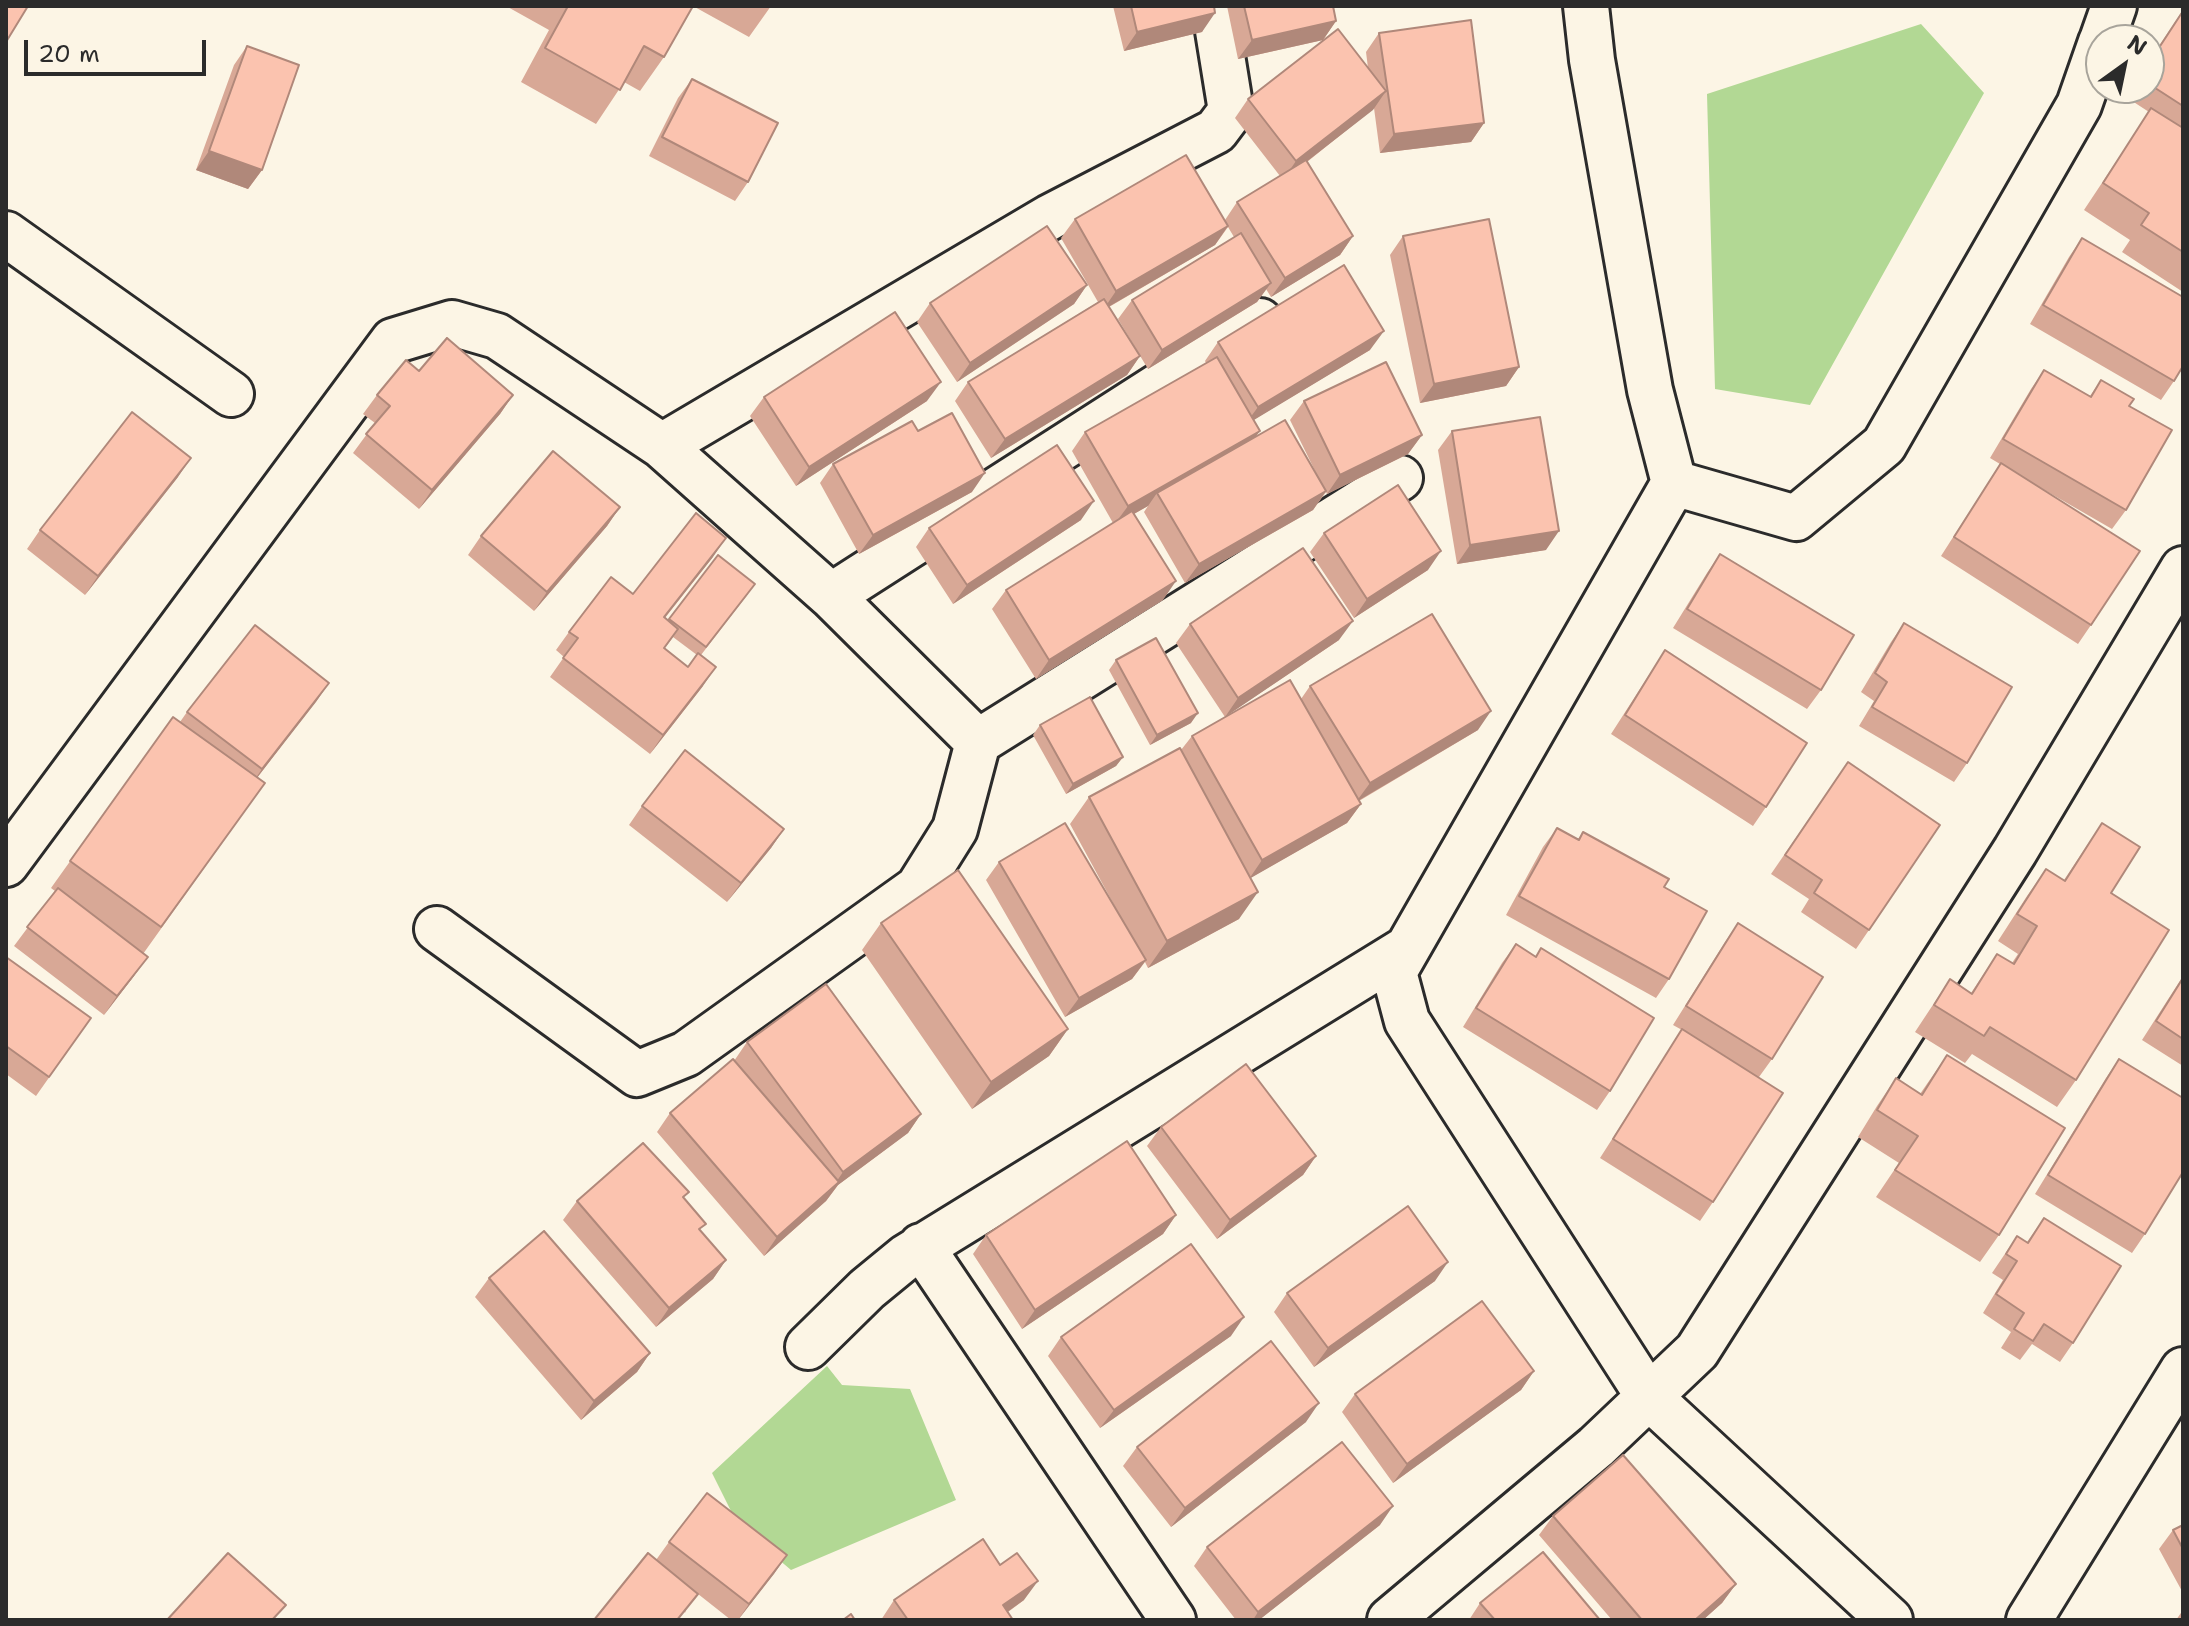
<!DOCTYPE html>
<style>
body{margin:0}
#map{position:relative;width:2189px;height:1626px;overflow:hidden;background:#fcf5e5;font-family:"Shantell Sans",sans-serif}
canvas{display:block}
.frame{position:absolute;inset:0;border:8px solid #2b2b2b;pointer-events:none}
.north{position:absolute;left:2085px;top:24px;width:80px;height:80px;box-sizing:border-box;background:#fcf5e5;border:2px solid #a8a49b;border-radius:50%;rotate:33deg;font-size:22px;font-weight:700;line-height:32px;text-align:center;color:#2b2b2b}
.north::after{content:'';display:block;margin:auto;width:28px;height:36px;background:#2b2b2b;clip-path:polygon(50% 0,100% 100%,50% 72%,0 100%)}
.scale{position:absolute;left:24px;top:40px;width:182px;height:36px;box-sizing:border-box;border:4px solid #2b2b2b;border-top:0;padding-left:10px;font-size:24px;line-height:28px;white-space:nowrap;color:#2b2b2b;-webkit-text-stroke:6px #fcf5e5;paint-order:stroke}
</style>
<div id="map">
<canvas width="2189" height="1626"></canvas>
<div class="frame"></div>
<div class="north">N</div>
<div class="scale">20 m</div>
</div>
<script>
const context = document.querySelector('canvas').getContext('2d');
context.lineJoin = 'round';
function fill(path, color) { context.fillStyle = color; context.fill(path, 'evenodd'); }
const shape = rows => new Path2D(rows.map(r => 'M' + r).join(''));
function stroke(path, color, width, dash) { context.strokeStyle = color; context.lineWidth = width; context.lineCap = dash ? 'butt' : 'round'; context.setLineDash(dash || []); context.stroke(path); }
const green = shape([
 [1921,24,1984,93,1810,405,1715,389,1707,94],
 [827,1366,842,1385,910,1389,956,1500,791,1570,738,1525,712,1473]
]);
const minor = shape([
 [1586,6,1592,60,1650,390,1674,483,1394,972,1407,1021,1648,1396,1890,1620],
 [2102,40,2114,6],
 [6,234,231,394],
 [662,446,1050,217,1216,131,1231,111,1214,6],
 [1674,483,1796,518,1884,445,2079,105,2101,42],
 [831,596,1260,321],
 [6,864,393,341,452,323,497,336,662,446,831,596,978,742,1400,478],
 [437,929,637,1074,686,1054,918,888,955,829,978,742],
 [921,1246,1173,1620],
 [808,1347,867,1289,906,1257,1406,949],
 [1390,1620,1596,1447,1697,1351,2015,851,2183,569],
 [2029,1620,2183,1370]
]);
const wall = shape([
 [506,6,771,6,749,37,693,6,664,57,640,91,624,82,596,124,521,82,549,30],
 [1113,6,1214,6,1202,32,1124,51],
 [1227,6,1333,6,1336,21,1323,40,1238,59],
 [2183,10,2183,292,2122,252,2130,240,2084,210,2149,112,2126,97,2132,88,2149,88,2149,61],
 [1379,33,1484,123,1471,142,1380,153,1374,108,1307,162,1353,236,1340,255,1271,297,1266,289,1257,302,1148,369,1118,319,1132,300,1234,237,1228,227,1215,245,1109,307,1140,356,1127,375,991,458,955,401,968,382,1098,302,1061,238,1075,219,1225,220,1237,202,1280,176,1235,118,1248,99,1368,68,1366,52],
 [247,46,262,170,248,189,196,170,234,65],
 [692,79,748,182,735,201,649,156,678,98],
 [1403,236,1519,367,1506,386,1420,403,1390,255],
 [2082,238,2174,381,2161,400,2030,324,2069,257],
 [1087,285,1074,304,957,382,917,322,930,303],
 [1218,342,1370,350,1253,420,1255,438,1320,481,1290,420,1304,401,1422,435,1408,454,1327,494,1326,492,1313,510,1185,583,1144,512,1148,506,1134,514,1163,600,1036,679,992,609,1006,590,1113,523,1072,451,1085,432,1206,363,1205,361],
 [2044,370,2090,396,2101,380,2129,406,2126,510,2112,529,2034,484,2091,625,2078,644,1941,556,2000,464,1990,458,2031,389],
 [377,395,513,395,500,414,419,509,353,453,375,423,363,414],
 [764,397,927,401,796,486,750,416],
 [918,431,972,492,859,554,820,483,833,464],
 [1452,431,1546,550,1457,564,1438,450],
 [178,477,85,595,27,549,40,530],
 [620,507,607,526,534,611,468,555,481,536],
 [1081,520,953,604,916,547,929,528],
 [1324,533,1428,570,1354,618,1310,552],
 [1720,554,1821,690,1807,709,1673,628,1707,573],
 [718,555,748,594,701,655,703,686,650,754,550,677,564,657,556,650,569,632,633,594,713,557,665,618,668,621],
 [673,637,697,655,688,667,665,648],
 [1904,623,1967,763,1954,782,1859,726,1874,701,1861,692,1891,642],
 [1190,624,1339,640,1226,716,1301,699,1310,686,1478,730,1359,801,1361,804,1347,823,1250,878,1239,919,1148,968,1145,962,1132,979,1065,1017,986,880,999,862,1126,927,1070,824,1089,797,1181,750,1192,736,1225,717,1176,643],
 [1665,650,1766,807,1753,826,1611,734],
 [1116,660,1191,723,1150,745,1109,670],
 [329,683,257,778,265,783,143,954,134,976,104,1015,14,946,55,891,51,888,173,717,180,722,187,712],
 [1040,725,1123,757,1116,766,1066,794,1033,735],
 [1848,762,1869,930,1856,949,1801,912,1809,899,1771,874],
 [642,806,784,829,771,848,727,902,629,825],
 [2102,823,2111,893,2076,1080,2057,1107,1972,1054,1965,1063,1915,1032,1950,979,1971,993,1997,954,2012,963,2018,954,1998,941,2027,896,2046,869,2064,880],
 [1557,828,1578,839,1583,832,1669,979,1656,998,1506,915,1543,847],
 [881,923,1068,1029,1049,1056,972,1109,862,950],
 [1738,923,1772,1059,1759,1077,1713,1202,1700,1221,1600,1158,1682,1030,1673,1025,1725,942],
 [1516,944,1535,957,1541,948,1610,1091,1597,1110,1463,1027,1502,963],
 [6,957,91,1018,36,1096,6,1074],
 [2183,976,2183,1066,2142,1040],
 [747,1042,921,1114,908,1133,838,1185,826,1201,764,1256,657,1132,670,1113,734,1061],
 [1947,1055,1999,1235,1980,1262,1876,1197,1899,1163,1858,1137,1877,1106,1896,1078,1920,1094],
 [2119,1059,2145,1234,2132,1253,2035,1194,2106,1078],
 [1161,1127,1316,1156,1303,1175,1217,1239,1147,1146],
 [684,1198,701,1231,726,1260,713,1279,656,1327,563,1220,577,1201],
 [1176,1215,1163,1234,1022,1329,973,1254,986,1235],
 [2044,1218,2073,1343,2060,1362,2032,1344,2020,1360,2001,1348,2011,1332,1983,1313,2003,1280,1992,1273,2017,1236,2027,1242],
 [489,1278,650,1353,637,1372,581,1420,475,1297],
 [1435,1281,1314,1367,1274,1312,1287,1293],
 [1231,1336,1100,1428,1048,1356,1061,1337],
 [1534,1371,1521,1390,1393,1483,1342,1412,1355,1394],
 [1306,1422,1171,1527,1123,1466,1137,1447],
 [1553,1516,1736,1584,1722,1603,1703,1620,1612,1620,1539,1535],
 [1380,1525,1259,1620,1236,1620,1194,1566,1207,1547],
 [2183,1525,2183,1593,2159,1549,2173,1530],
 [669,1542,787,1555,738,1620,731,1620,693,1590,685,1613,656,1560],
 [894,1600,1024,1600,1008,1612,1013,1620,881,1620],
 [1480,1603,1600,1620,1469,1620],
 [2183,1610,2183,1620,2176,1620]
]);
const shadedWall = shape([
 [1215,13,1202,32,1124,51,1137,32],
 [1336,21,1323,40,1238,59,1252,40],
 [1386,91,1373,110,1283,180,1296,161],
 [1484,123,1471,142,1380,153,1394,134],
 [209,151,262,170,248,189,196,170],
 [1228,226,1215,245,1103,310,1116,291],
 [1353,236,1340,255,1271,297,1285,278],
 [1271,283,1257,302,1148,369,1162,350],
 [1087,285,1074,304,957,382,970,363],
 [1384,331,1370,350,1244,426,1258,407],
 [1140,356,1127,375,991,458,1005,439],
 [1519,367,1506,386,1420,403,1434,384],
 [941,382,927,401,796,486,809,467],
 [513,395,500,414,419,509,432,490],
 [1260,431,1246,450,1157,493,1148,506,1114,525,1128,506],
 [1422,435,1408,454,1327,494,1340,475],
 [191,458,178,477,85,595,98,576],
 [985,473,972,492,859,554,873,535],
 [1326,491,1313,510,1185,583,1199,564],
 [1094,501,1081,520,953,604,967,585],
 [620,507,607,526,534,611,547,592],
 [1559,531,1546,550,1457,564,1470,545],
 [726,538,713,557,650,636,664,617],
 [1441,551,1428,570,1354,618,1367,599],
 [1176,581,1163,600,1036,679,1049,660],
 [1353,621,1339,640,1225,717,1238,698],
 [716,667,703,686,650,754,663,735],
 [329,683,316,702,249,788,262,769],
 [1491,711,1478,730,1356,802,1370,783],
 [1198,713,1191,723,1150,745,1157,735],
 [1123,757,1116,766,1066,794,1073,784],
 [1361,804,1347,823,1249,879,1262,860],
 [784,829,771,848,727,902,741,883],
 [1258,892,1239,919,1148,968,1167,941],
 [148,957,134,976,104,1015,117,996],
 [1146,960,1132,979,1065,1017,1079,998],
 [1068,1029,1049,1056,972,1109,991,1082],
 [921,1114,908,1133,838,1185,826,1201,764,1256,777,1237,830,1191,843,1172],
 [1316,1156,1303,1175,1217,1239,1230,1220],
 [1176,1215,1163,1234,1022,1329,1035,1310],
 [726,1260,713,1279,656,1327,669,1308],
 [1448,1262,1435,1281,1314,1367,1328,1348],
 [1244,1317,1231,1336,1100,1428,1114,1410],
 [650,1353,637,1372,581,1420,594,1401],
 [1534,1371,1521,1390,1393,1483,1407,1464],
 [1319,1403,1306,1422,1171,1527,1185,1508],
 [1393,1506,1380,1525,1259,1620,1253,1620,1258,1612],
 [787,1555,774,1574,738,1620,749,1604],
 [1038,1581,1024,1600,996,1620,1003,1605],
 [1736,1584,1722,1603,1703,1620,1695,1620]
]);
const building = shape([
 [6,6,28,6,6,42,6,6],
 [568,6,693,6,664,57,644,46,620,90,545,48,568,6],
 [1131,6,1214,6,1215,13,1137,32,1131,6],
 [1244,6,1333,6,1336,21,1252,40,1244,6],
 [2183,11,2183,106,2149,84,2149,63,2183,11],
 [1471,20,1484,123,1394,134,1379,33,1471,20],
 [1338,29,1386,91,1296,161,1248,99,1338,29],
 [247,46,299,65,262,170,209,151,247,46],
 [692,79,778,123,748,182,662,137,692,79],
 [2151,108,2183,128,2183,252,2141,225,2149,213,2103,183,2151,108],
 [1186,155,1228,226,1116,291,1075,219,1186,155],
 [1306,160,1353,236,1285,278,1237,202,1306,160],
 [1489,219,1519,367,1434,384,1403,236,1489,219],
 [1047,226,1087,285,970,363,930,303,1047,226],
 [1241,233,1271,283,1162,350,1132,300,1241,233],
 [2082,238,2183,297,2183,366,2174,381,2043,305,2082,238],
 [1344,265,1384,331,1258,407,1218,342,1344,265],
 [1104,299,1140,356,1005,439,968,382,1104,299],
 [895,312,941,382,809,467,764,397,895,312],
 [447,338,513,395,432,490,366,434,390,406,377,395,406,360,419,371,447,338],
 [1217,357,1260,431,1128,506,1085,432,1217,357],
 [1386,362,1422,435,1340,475,1304,401,1386,362],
 [2044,370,2091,397,2101,380,2134,399,2129,406,2172,430,2126,510,2003,439,2044,370],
 [132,412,191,458,98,576,40,530,132,412],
 [952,413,985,473,873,535,833,464,912,421,918,431,952,413],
 [1540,417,1559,531,1470,545,1452,431,1540,417],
 [1285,420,1326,491,1199,564,1157,493,1285,420],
 [1057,445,1094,501,967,585,929,528,1057,445],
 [553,451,620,507,547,592,481,536,553,451],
 [2001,463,2140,551,2091,625,1954,537,2001,463],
 [1398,485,1441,551,1367,599,1324,533,1398,485],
 [1132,511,1176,581,1049,660,1006,590,1132,511],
 [696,513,726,538,664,617,678,629,664,648,688,667,698,653,716,667,663,735,563,658,578,638,569,632,611,577,633,594,696,513],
 [1303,548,1353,621,1238,698,1190,624,1303,548],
 [1720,554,1854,635,1821,690,1687,609,1720,554],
 [718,555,755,584,706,647,669,619,718,555],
 [1432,614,1491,711,1370,783,1310,686,1432,614],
 [1904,623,2012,687,1967,763,1872,707,1887,682,1875,673,1904,623],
 [255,625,329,683,262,769,187,712,255,625],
 [1156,638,1198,713,1157,735,1116,660,1156,638],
 [1665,650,1807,743,1766,807,1625,715,1665,650],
 [1290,680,1361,804,1262,860,1192,736,1290,680],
 [1090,697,1123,757,1073,784,1040,725,1090,697],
 [173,717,265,783,161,927,70,861,173,717],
 [1180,748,1258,892,1167,941,1089,797,1180,748],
 [685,750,784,829,741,883,642,806,685,750],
 [1848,762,1940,825,1869,930,1814,893,1822,880,1785,855,1848,762],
 [1065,823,1146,960,1079,998,999,862,1065,823],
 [2102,823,2140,847,2111,893,2169,930,2076,1080,1990,1027,1984,1036,1934,1005,1950,979,1972,994,1997,954,2014,964,2037,926,2017,914,2046,869,2065,881,2102,823],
 [1557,828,1579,840,1583,832,1669,879,1664,887,1707,911,1669,979,1519,896,1557,828],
 [958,870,1068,1029,991,1082,881,923,958,870],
 [58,888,148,957,117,996,27,927,58,888],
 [1738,923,1823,977,1772,1059,1686,1006,1738,923],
 [1516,944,1536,957,1541,948,1654,1018,1610,1091,1476,1008,1516,944],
 [6,957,91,1018,49,1077,6,1046,6,957],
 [2183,978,2183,1039,2156,1021,2183,978],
 [826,984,921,1114,843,1172,747,1042,826,984],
 [1682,1029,1783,1093,1713,1202,1613,1139,1682,1029],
 [1947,1055,2065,1128,1999,1235,1895,1170,1918,1136,1877,1110,1896,1078,1922,1095,1947,1055],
 [733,1059,839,1182,777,1237,670,1113,733,1059],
 [2119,1059,2183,1098,2183,1172,2145,1234,2048,1175,2119,1059],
 [1246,1064,1316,1156,1230,1220,1161,1127,1246,1064],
 [1127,1141,1176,1215,1035,1310,986,1235,1127,1141],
 [643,1143,689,1192,683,1197,706,1224,699,1229,726,1260,669,1308,577,1201,643,1143],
 [1408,1206,1448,1262,1328,1348,1287,1293,1408,1206],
 [2044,1218,2121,1266,2073,1343,2044,1324,2033,1341,2014,1329,2024,1313,1996,1294,2017,1261,2006,1254,2017,1236,2028,1243,2044,1218],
 [544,1231,650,1353,594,1401,489,1278,544,1231],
 [1191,1244,1244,1317,1114,1410,1061,1337,1191,1244],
 [1482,1301,1534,1371,1407,1464,1355,1394,1482,1301],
 [1271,1341,1319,1403,1185,1508,1137,1447,1271,1341],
 [1342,1442,1393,1506,1258,1612,1207,1547,1342,1442],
 [1623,1455,1736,1584,1695,1620,1642,1620,1553,1516,1623,1455],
 [707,1493,787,1555,749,1604,669,1542,707,1493],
 [2183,1525,2183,1549,2173,1530,2183,1525],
 [983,1539,1000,1565,1017,1553,1038,1581,1003,1605,1013,1620,908,1620,894,1600,983,1539],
 [1543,1552,1600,1620,1495,1620,1480,1603,1543,1552],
 [228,1553,286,1605,272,1620,167,1620,228,1553],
 [648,1553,698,1594,677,1620,594,1620,648,1553],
 [851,1614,855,1620,843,1620,851,1614]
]);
fill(green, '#b2d894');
stroke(minor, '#2b2b2b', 50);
stroke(minor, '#fcf5e5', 44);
fill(wall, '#d8a896');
fill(shadedWall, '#b0887a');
fill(building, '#fbc3af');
stroke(building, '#b0887a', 2);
</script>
